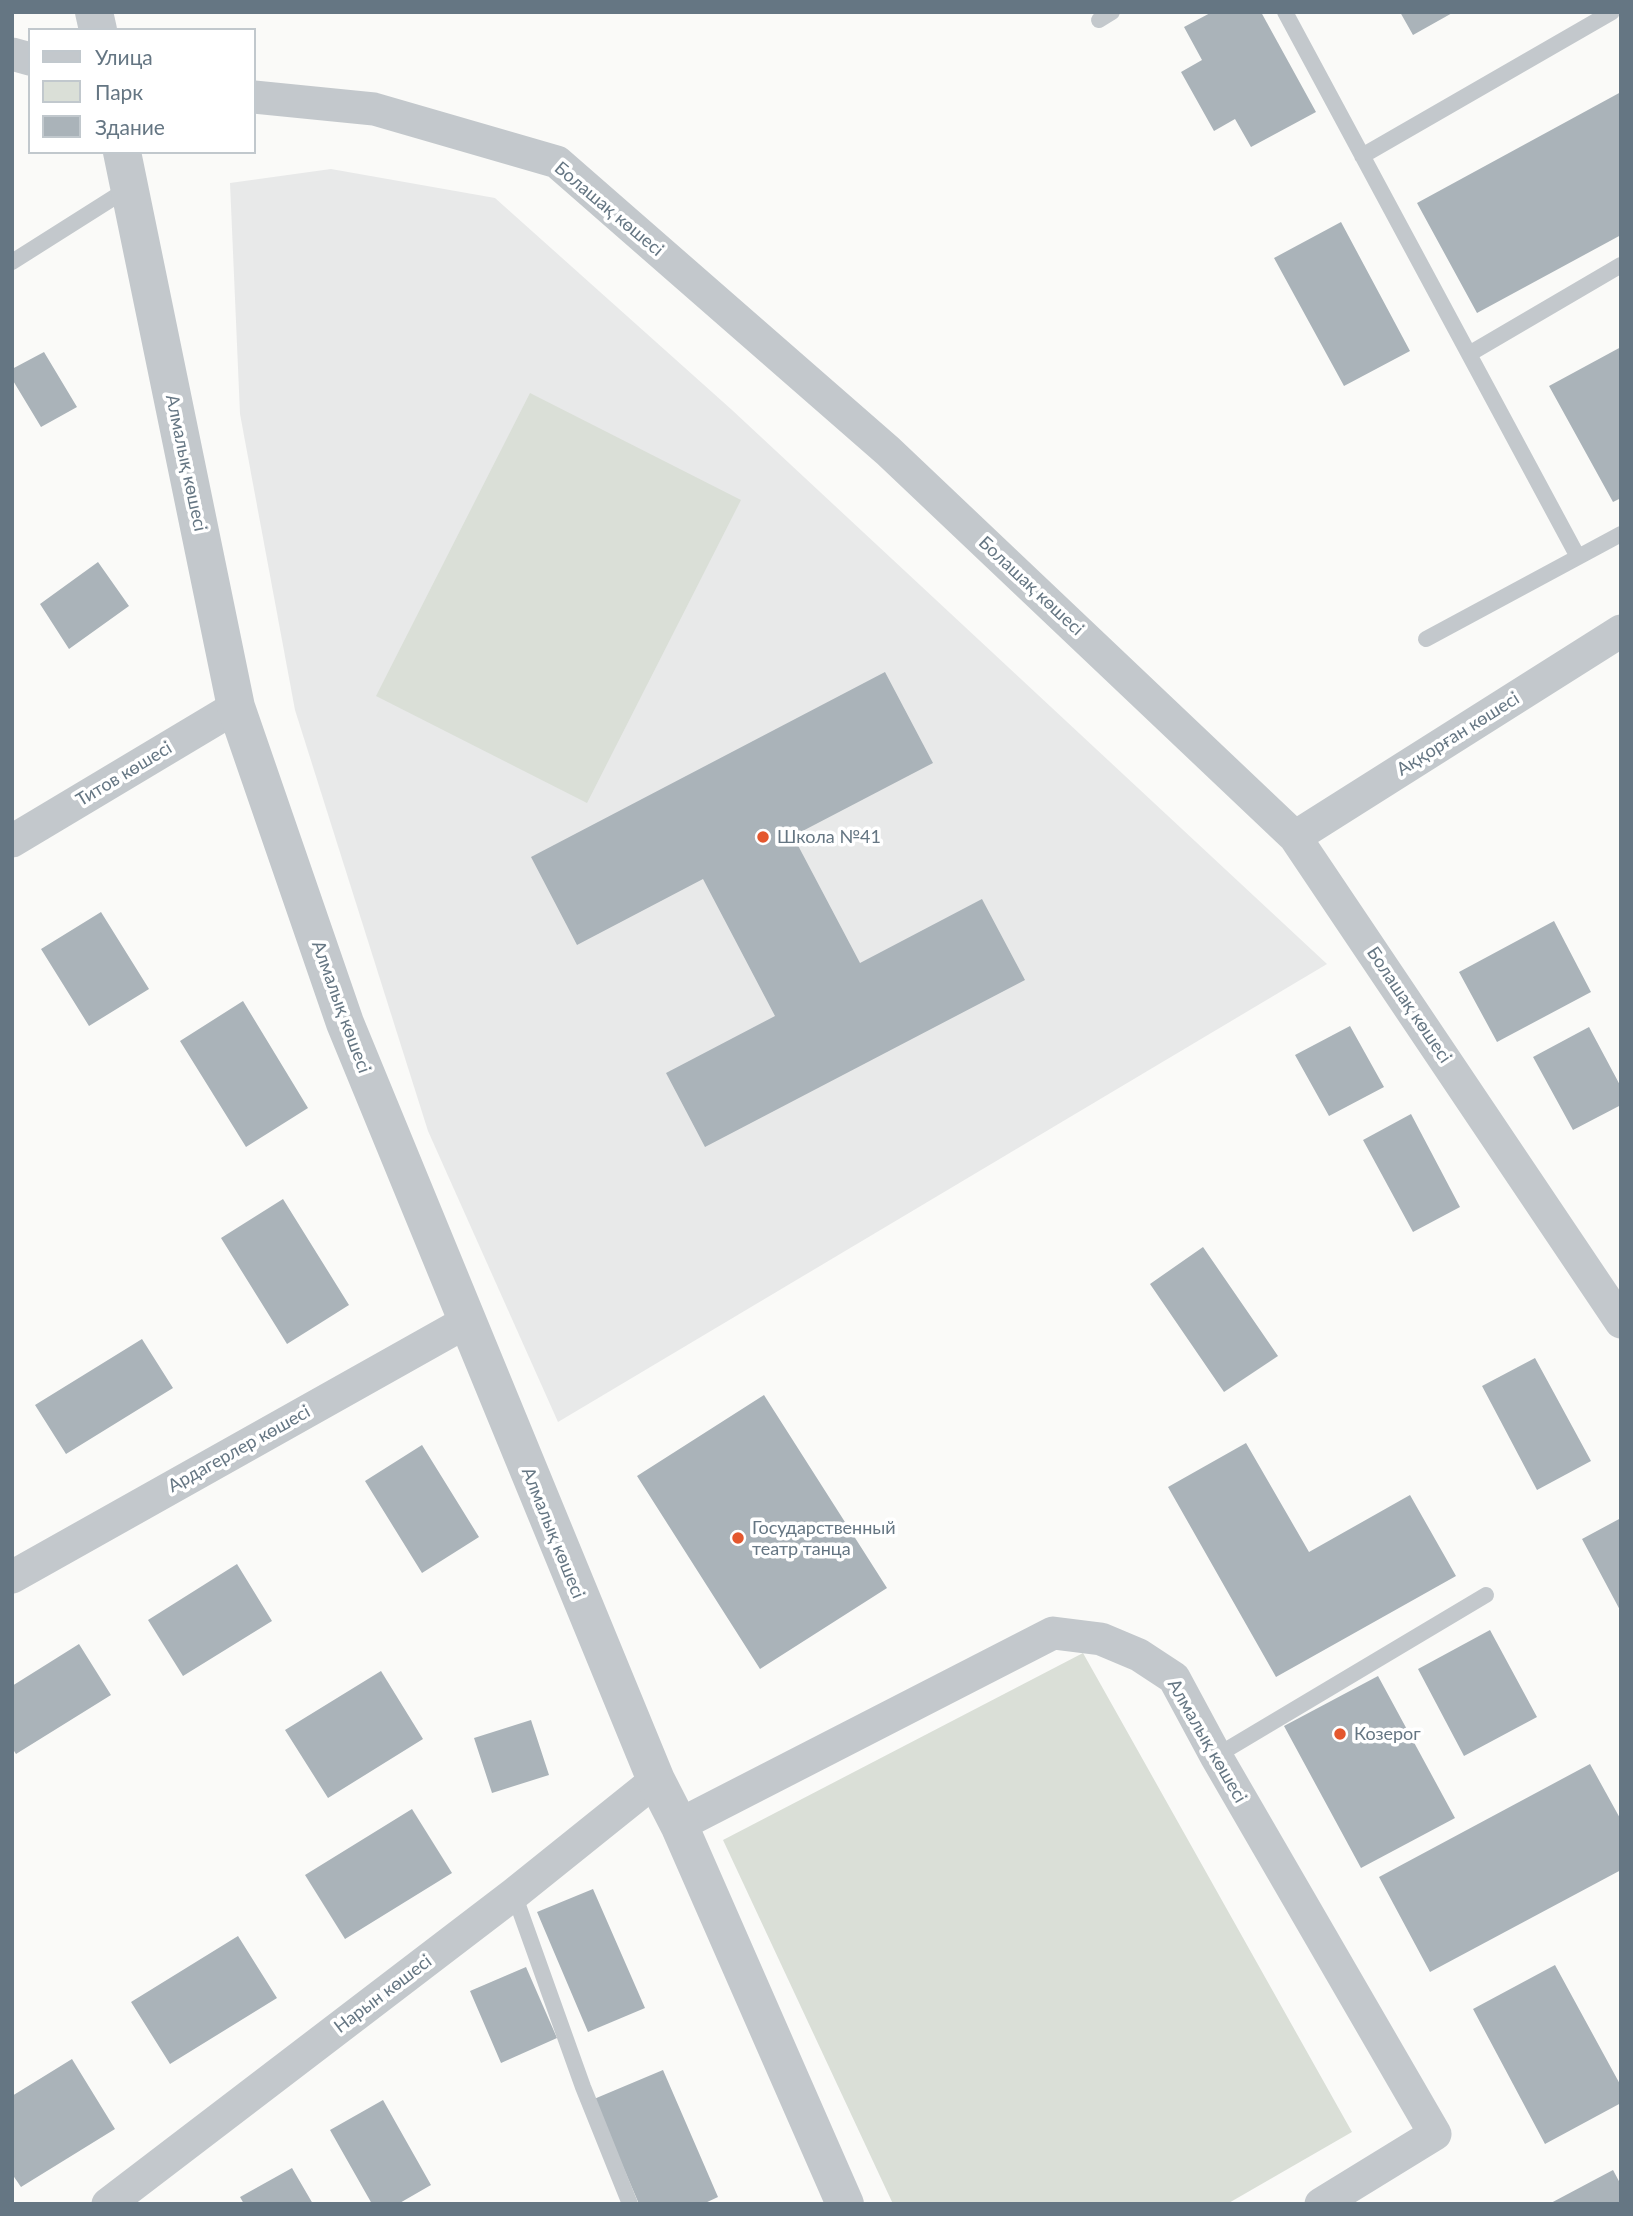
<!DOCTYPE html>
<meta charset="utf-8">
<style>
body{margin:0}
#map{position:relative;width:1633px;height:2216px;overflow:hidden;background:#fafaf8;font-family:Lato,sans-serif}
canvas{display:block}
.frame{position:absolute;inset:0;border:14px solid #657683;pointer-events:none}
.legend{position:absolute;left:28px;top:28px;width:228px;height:126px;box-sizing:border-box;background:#fff;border:2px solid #c1c8cd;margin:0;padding:9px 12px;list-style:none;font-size:21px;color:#657683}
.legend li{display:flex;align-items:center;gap:14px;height:35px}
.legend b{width:35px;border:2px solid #c1c8cd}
</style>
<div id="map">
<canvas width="1633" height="2216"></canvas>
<div class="frame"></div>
<ul class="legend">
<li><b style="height:9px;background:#c3c8cc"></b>Улица</li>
<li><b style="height:19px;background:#dadfd7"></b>Парк</li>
<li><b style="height:19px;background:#aab3b9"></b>Здание</li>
</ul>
</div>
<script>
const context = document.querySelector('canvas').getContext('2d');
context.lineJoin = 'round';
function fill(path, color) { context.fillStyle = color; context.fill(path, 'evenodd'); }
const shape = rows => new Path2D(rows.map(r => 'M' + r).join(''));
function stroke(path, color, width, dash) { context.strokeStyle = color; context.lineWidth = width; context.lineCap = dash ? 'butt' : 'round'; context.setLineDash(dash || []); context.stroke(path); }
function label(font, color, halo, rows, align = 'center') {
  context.font = font + ' Lato,sans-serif'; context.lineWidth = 7; context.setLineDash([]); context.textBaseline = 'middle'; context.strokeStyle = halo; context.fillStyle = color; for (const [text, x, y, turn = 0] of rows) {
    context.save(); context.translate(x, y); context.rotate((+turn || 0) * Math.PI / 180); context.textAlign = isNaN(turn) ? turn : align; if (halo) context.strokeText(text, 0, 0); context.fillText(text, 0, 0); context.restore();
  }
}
const built = shape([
 [331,169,495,198,732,410,1327,964,558,1422,428,1131,295,710,240,414,230,183]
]);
const green = shape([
 [530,393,741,500,587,803,376,696],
 [1083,1653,1352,2132,1227,2204,893,2204,723,1840]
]);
const building = shape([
 [1212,12,1261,12,1316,112,1251,147,1235,119,1214,131,1181,72,1202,60,1184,27],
 [1400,12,1454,12,1413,35],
 [1621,92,1621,235,1477,313,1417,203],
 [1341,222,1410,351,1344,386,1274,258],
 [1621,347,1621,498,1613,502,1549,386],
 [44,352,77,407,41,427,12,379,12,369],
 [98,562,129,606,69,649,40,604],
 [885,672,933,763,793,836,860,963,982,899,1025,980,705,1147,666,1073,775,1016,703,879,577,945,531,857],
 [101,912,149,989,89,1026,41,949],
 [1554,921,1591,992,1497,1042,1459,972],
 [243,1001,308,1108,246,1147,180,1041],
 [1350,1026,1384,1087,1329,1116,1295,1055],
 [1589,1027,1621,1087,1621,1105,1573,1130,1533,1057],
 [1411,1114,1460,1207,1413,1232,1363,1140],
 [283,1199,349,1305,287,1344,221,1238],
 [1203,1247,1278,1356,1224,1392,1150,1284],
 [142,1339,173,1388,66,1454,35,1405],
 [1535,1358,1591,1461,1537,1490,1482,1386],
 [764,1395,887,1588,760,1669,637,1476],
 [1246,1443,1309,1552,1410,1495,1456,1576,1276,1677,1168,1487],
 [422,1445,479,1537,422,1573,365,1481],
 [1621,1518,1621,1612,1582,1539],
 [237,1564,272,1621,183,1676,148,1620],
 [1490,1630,1537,1717,1464,1756,1418,1669],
 [79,1644,111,1695,16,1754,12,1748,12,1686],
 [381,1671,423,1739,328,1798,285,1730],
 [1378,1676,1455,1818,1361,1868,1284,1726],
 [531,1720,549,1775,492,1793,474,1738],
 [1590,1764,1621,1820,1621,1870,1430,1972,1379,1877],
 [412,1809,452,1873,345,1939,305,1875],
 [593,1889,645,2008,588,2032,537,1912],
 [238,1936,277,1998,170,2064,131,2002],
 [1555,1965,1621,2086,1621,2103,1545,2144,1473,2009],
 [526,1967,557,2038,501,2063,470,1991],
 [72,2059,115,2129,21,2187,12,2174,12,2096],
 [663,2070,718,2197,703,2204,639,2204,594,2099],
 [383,2100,431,2185,398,2204,372,2204,330,2130],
 [292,2168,313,2204,244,2204,240,2197],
 [1613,2170,1621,2185,1621,2204,1549,2204]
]);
const service = shape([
 [1285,12,1578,557],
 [1099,20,1112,12],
 [1362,156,1612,12],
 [12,262,129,188],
 [1469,354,1621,265],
 [1426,639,1621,534],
 [1216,1756,1486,1595],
 [514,1894,583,2087,630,2204]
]);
const minor = shape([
 [12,54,30,59],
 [254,97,374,109,557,162,888,451,1295,837,1621,1322],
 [1295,837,1621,631],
 [12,841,236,707],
 [12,1577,466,1322],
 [679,1825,1053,1633,1101,1639,1139,1655,1174,1678,1216,1756,1435,2134,1321,2204],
 [108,2204,514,1894,656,1780]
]);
const tertiary = shape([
 [94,12,98,30],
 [122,152,236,707,345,1023,656,1780,679,1825,845,2204]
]);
const markers = [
 [763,837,7,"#e4572e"],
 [738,1538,7,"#e4572e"],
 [1340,1734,7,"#e4572e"]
];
const streetNames = [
 ["Болашақ көшесі",609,209,40],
 ["Алмалық көшесі",186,463,78],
 ["Болашақ көшесі",1031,586,43],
 ["Аққорған көшесі",1458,734,-32],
 ["Титов көшесі",124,774,-31],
 ["Болашақ көшесі",1409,1005,56],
 ["Алмалық көшесі",341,1007,70],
 ["Ардагерлер көшесі",239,1449,-29],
 ["Алмалық көшесі",553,1533,68],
 ["Алмалық көшесі",1207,1741,60],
 ["Нарын көшесі",383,1994,-37]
];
const poiNames = [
 ["Школа №41",777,837],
 ["Государственный",752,1528],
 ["театр танца",752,1549],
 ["Козерог",1354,1734]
];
fill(built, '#e8e9e9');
fill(green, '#dadfd7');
fill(building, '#aab3b9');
stroke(service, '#c3c8cc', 16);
stroke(minor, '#c3c8cc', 33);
stroke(tertiary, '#c3c8cc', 38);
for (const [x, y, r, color] of markers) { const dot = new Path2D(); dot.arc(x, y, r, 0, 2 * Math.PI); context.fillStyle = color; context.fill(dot); stroke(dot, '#fff', 2.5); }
label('18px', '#657683', '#fff', streetNames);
label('18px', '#657683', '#fff', poiNames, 'left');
</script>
